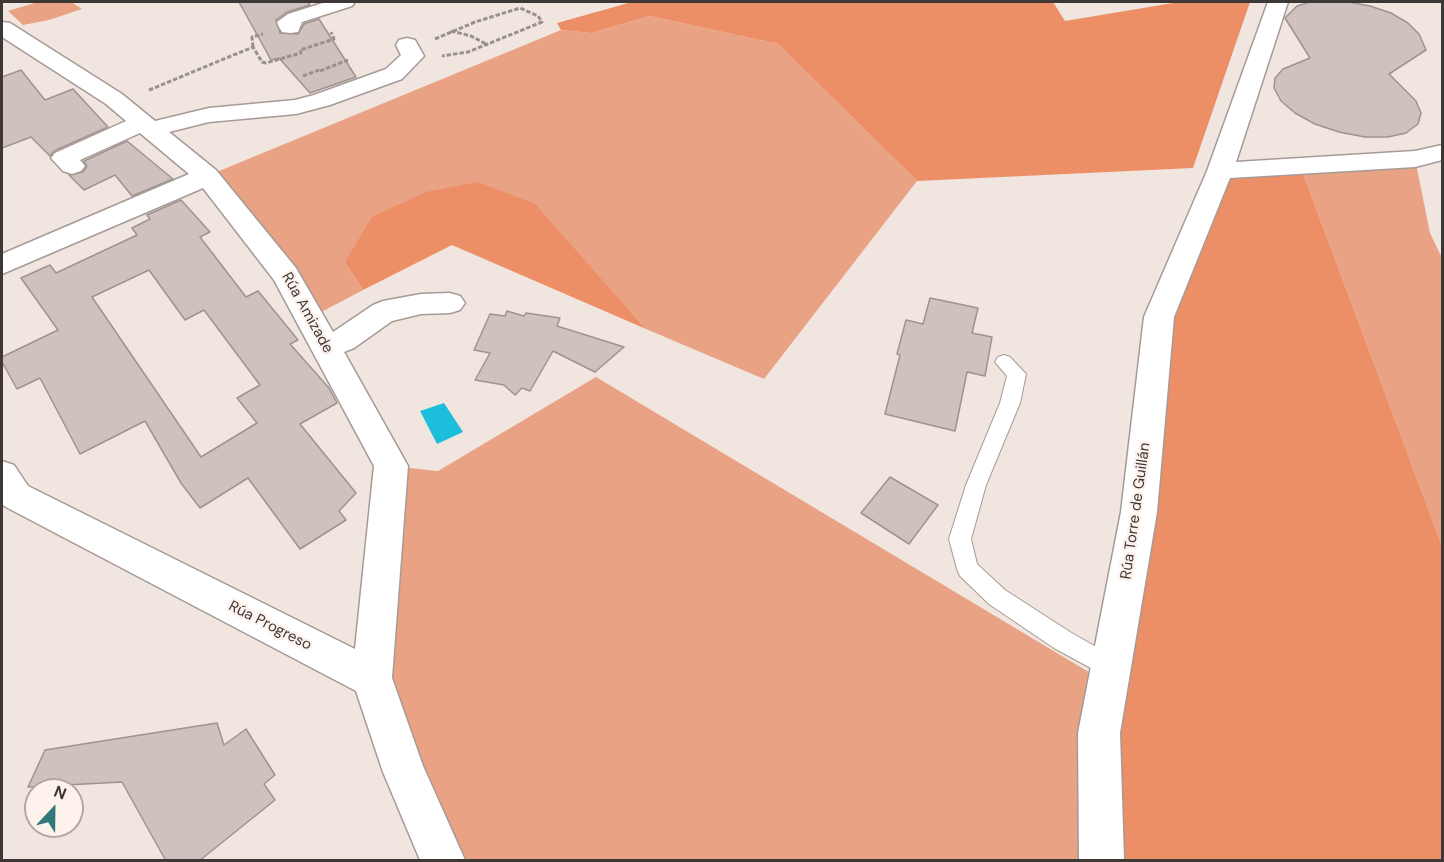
<!DOCTYPE html>
<meta charset="utf-8">
<style>
body{margin:0}
#map{position:relative;width:1444px;height:862px;overflow:hidden;background:#f1e5e0;font-family:"DM Sans",sans-serif}
canvas{display:block}
.frame{position:absolute;inset:0;border:3px solid #3d3836;pointer-events:none}
.north{position:absolute;left:24px;top:778px;width:60px;height:60px;box-sizing:border-box;background:#fef2ed;border:2px solid #b1a8a4;border-radius:50%;rotate:22deg;font-size:16px;font-weight:700;line-height:24px;text-align:center;color:#3d3836}
.north::after{content:'';display:block;margin:auto;width:21px;height:27px;background:#317a79;clip-path:polygon(50% 0,100% 100%,50% 72%,0 100%)}
</style>
<div id="map">
<canvas width="1444" height="862"></canvas>
<div class="frame"></div>
<div class="north">N</div>
</div>
<script>
const context = document.querySelector('canvas').getContext('2d');
context.lineJoin = 'round';
function fill(path, color) { context.fillStyle = color; context.fill(path, 'evenodd'); }
const shape = rows => new Path2D(rows.map(r => 'M' + r).join(''));
function stroke(path, color, width, dash) { context.strokeStyle = color; context.lineWidth = width; context.lineCap = dash ? 'butt' : 'round'; context.setLineDash(dash || []); context.stroke(path); }
function label(font, color, halo, rows, align = 'center') {
  context.font = font + ' "DM Sans",sans-serif'; context.lineWidth = 5; context.setLineDash([]); context.textBaseline = 'middle'; context.strokeStyle = halo; context.fillStyle = color; for (const [text, x, y, turn = 0] of rows) {
    context.save(); context.translate(x, y); context.rotate((+turn || 0) * Math.PI / 180); context.textAlign = isNaN(turn) ? turn : align; if (halo) context.strokeText(text, 0, 0); context.fillText(text, 0, 0); context.restore();
  }
}
const green = shape([
 [38,2,71,2,82,9,49,20,23,25,8,11],
 [650,16,778,44,917,181,764,379,646,329,535,205,345,262,363,290,310,318,207,176,561,30,591,33],
 [1415,159,1430,233,1442,258,1442,546,1301,168],
 [596,377,1107,683,1107,860,443,860,404,772,378,699,391,466,438,471]
]);
const forest = shape([
 [632,2,1053,2,1065,21,1179,2,1250,2,1193,168,917,181,778,44,650,16,591,33,561,30,557,23],
 [1301,168,1442,546,1442,860,1107,860,1107,683,1159,317,1220,171],
 [478,182,535,204,646,329,452,245,363,290,345,262,372,217,426,192]
]);
const water = shape([
 [444,403,463,432,437,444,420,411]
]);
const building = shape([
 [239,2,308,2,310,5,287,12,276,20,280,33,298,34,304,24,319,19,356,77,310,93,279,58,271,60,239,2],
 [1310,2,1348,2,1370,6,1391,13,1408,23,1419,34,1426,50,1389,74,1416,101,1421,113,1418,124,1406,133,1388,137,1365,137,1339,132,1315,124,1295,113,1281,101,1274,88,1275,78,1283,69,1310,58,1285,18,1297,6,1310,2],
 [21,70,45,100,73,89,108,127,54,151,50,156,31,137,2,148,2,77,21,70],
 [127,141,173,179,132,196,115,175,84,190,69,175,83,172,87,166,84,161,127,141],
 [181,200,210,232,200,237,246,297,258,291,298,340,290,344,329,388,337,403,300,424,356,493,339,511,346,520,300,549,248,478,200,508,181,483,145,421,80,454,40,378,17,389,2,362,2,357,58,330,21,278,50,265,56,273,137,235,132,228,150,219,147,215,181,200],
 [149,270,185,320,204,310,260,385,237,398,257,423,201,457,92,297,149,270],
 [930,298,978,308,972,333,992,337,985,376,967,372,955,431,885,414,900,355,897,354,906,320,923,324,930,298],
 [507,311,524,316,526,313,560,318,557,326,624,347,595,372,553,351,530,391,522,388,515,395,504,385,475,380,490,353,474,350,490,314,505,316,507,311],
 [890,477,938,505,909,544,861,513,890,477],
 [217,723,224,745,246,729,275,775,264,784,275,800,199,861,166,861,122,782,28,787,45,750,217,723]
]);
const path = shape([
 [451,31,471,36,488,45],
 [435,39,475,22,520,8,538,16,542,22,468,52,442,56],
 [253,47,252,37,263,34],
 [320,71,348,60],
 [303,76,319,70],
 [149,90,253,47,262,62,266,63,301,53,300,50,334,39,331,32]
]);
const lane = shape([
 [1004,355,1010,357,1026,374,1020,403,986,485,971,539,977,564,1005,590,1070,632,1119,660,1123,668,1119,676,1111,679,1054,648,989,604,960,576,957,569,949,539,966,485,1000,403,1007,376,995,362,998,357,1004,355]
]);
const street = shape([
 [326,2,355,2,352,6,302,22,298,32,290,33,282,32,279,27,277,22,288,14,326,2],
 [1268,2,1288,2,1236,162,1415,151,1442,145,1442,160,1415,167,1230,178,1174,317,1157,512,1120,733,1124,860,1079,860,1078,733,1121,512,1144,317,1207,171,1268,2],
 [2,22,10,23,122,94,155,121,209,108,295,100,314,95,386,69,401,55,396,45,399,40,407,38,415,40,424,56,402,79,330,105,296,114,209,122,169,132,216,170,296,268,333,332,373,305,383,301,421,294,450,293,460,296,465,303,460,310,450,313,421,314,392,321,354,348,344,352,408,466,392,678,423,766,465,860,420,860,383,772,356,691,4,506,2,503,2,461,14,465,28,486,355,649,374,466,274,280,203,188,2,274,2,254,189,174,140,133,80,160,85,166,81,171,72,174,63,171,51,158,55,153,126,121,106,104,2,37,2,22]
]);
const streetNames = [
 ["Rúa Amizade",307,313,61],
 ["Rúa Torre de Guillán",1136,511,-82],
 ["Rúa Progreso",270,626,27]
];
fill(green, '#e9a284');
fill(forest, '#ed8f66');
fill(water, '#1bbfdc');
fill(building, '#cfc2be');
stroke(building, '#9f938f', 1.5);
stroke(lane, '#a69a96', 2);
stroke(street, '#a69a96', 3);
stroke(path, '#99918d', 3, [4.5, 2]);
fill(lane, '#fff');
fill(street, '#fff');
label('15px', '#3d3836', '#fef2ed', streetNames);
</script>
